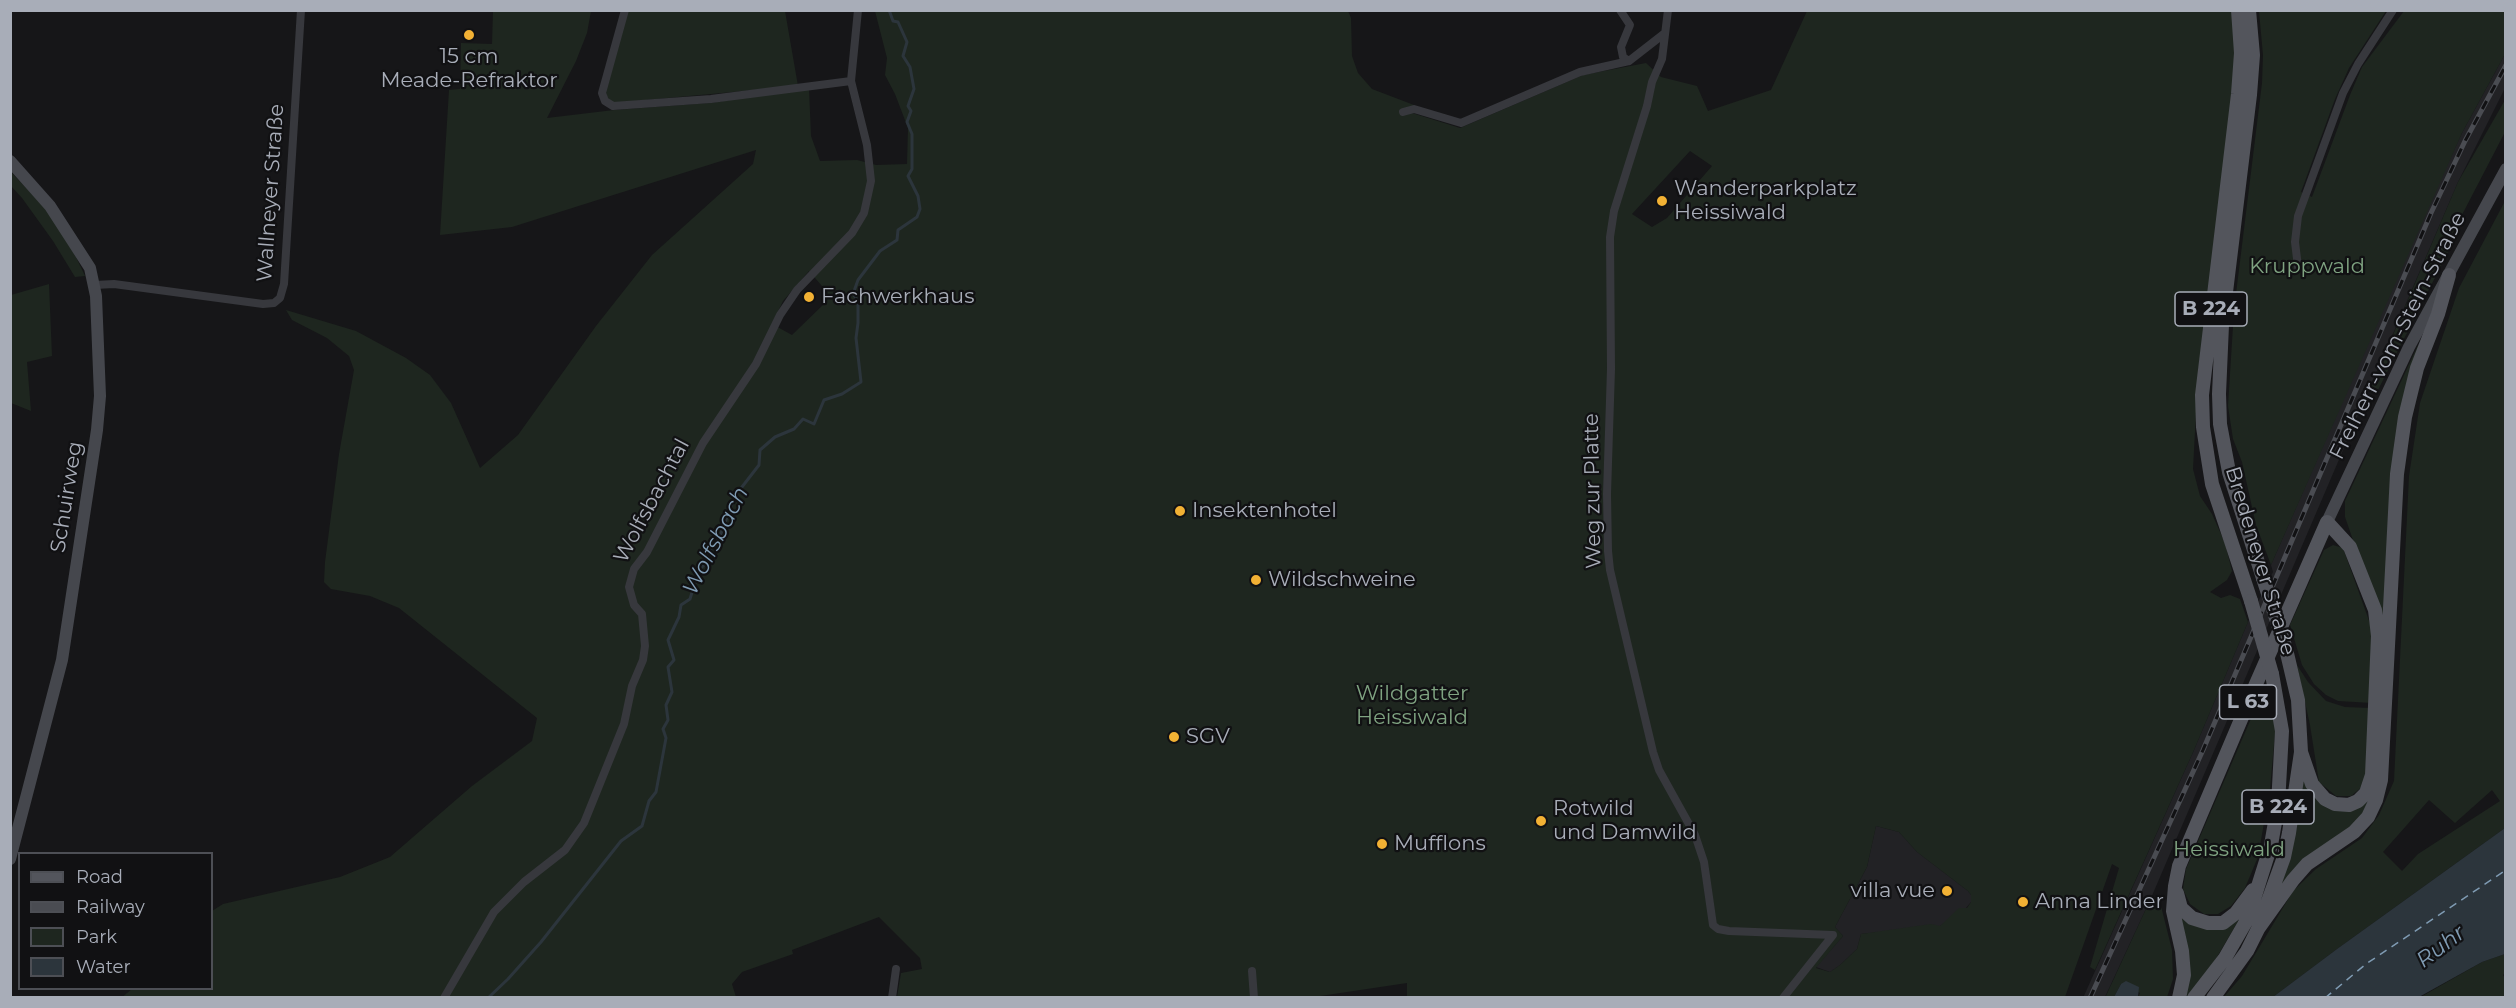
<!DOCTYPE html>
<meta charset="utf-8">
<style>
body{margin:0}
#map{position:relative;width:2516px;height:1008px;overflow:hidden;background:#161618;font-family:Montserrat,sans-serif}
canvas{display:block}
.frame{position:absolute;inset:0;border:12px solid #a8adb8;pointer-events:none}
.legend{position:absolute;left:18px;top:852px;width:195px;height:138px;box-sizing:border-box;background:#111113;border:2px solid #4d4f55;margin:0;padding:8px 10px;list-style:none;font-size:18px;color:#a8adb8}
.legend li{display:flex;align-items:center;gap:12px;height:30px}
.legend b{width:30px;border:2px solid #4d4f55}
</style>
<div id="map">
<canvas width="2516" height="1008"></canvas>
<div class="frame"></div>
<ul class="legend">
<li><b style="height:8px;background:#53555c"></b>Road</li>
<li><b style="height:8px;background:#4a4c52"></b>Railway</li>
<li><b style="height:16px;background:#1e261f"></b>Park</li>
<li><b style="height:16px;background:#2c353c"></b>Water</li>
</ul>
</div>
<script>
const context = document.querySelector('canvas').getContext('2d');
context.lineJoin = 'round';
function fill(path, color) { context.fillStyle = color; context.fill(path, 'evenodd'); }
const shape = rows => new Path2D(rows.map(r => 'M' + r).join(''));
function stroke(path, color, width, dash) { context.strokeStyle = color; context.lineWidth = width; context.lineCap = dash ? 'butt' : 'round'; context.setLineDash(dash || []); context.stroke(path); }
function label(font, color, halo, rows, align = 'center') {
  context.font = font + ' Montserrat,sans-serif'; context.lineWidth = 4.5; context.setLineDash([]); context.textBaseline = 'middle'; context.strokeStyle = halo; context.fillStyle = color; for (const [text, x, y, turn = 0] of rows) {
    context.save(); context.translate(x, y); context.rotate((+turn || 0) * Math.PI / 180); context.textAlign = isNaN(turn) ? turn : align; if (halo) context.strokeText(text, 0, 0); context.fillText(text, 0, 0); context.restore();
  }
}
const built = shape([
 [2505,54,2505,88,2458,182,2151,898,2105,997,2083,998,2194,750,2248,622,2273,572,2271,565,2425,212,2462,133],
 [1876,826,1899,832,1917,852,1968,891,1971,895,1971,902,1966,908,1940,926,1861,934,1857,949,1840,965,1830,972,1816,967,1843,936,1835,927,1867,867]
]);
const green = shape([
 [493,11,591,11,587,33,576,61,547,118,614,110,710,103,809,88,811,136,820,161,857,160,876,165,907,164,908,128,895,94,885,75,887,58,875,11,1348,11,1351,18,1352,56,1358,73,1372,89,1414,105,1412,113,1460,128,1583,75,1646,63,1661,77,1697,86,1708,111,1771,90,1807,11,2233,11,2236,22,2233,92,2198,375,2193,469,2200,496,2212,514,2225,543,2232,571,2227,580,2210,592,2221,598,2230,595,2240,599,2248,622,2194,750,2095,970,2090,967,2119,868,2112,864,2065,997,1407,998,1407,983,1307,998,897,997,901,973,922,969,920,958,879,917,792,950,793,954,742,972,732,984,736,997,121,998,132,989,212,988,212,911,223,904,340,877,390,857,472,786,532,741,537,718,399,608,370,596,331,589,324,582,325,562,339,454,354,370,349,356,327,338,292,320,286,310,356,331,406,358,430,375,451,403,480,468,518,435,596,326,652,255,753,164,756,150,512,227,440,235,449,90,460,89,461,43,492,44],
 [1690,151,1712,166,1667,218,1652,227,1632,214],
 [809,271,828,293,822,298,826,302,792,335,772,324,783,301],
 [1876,826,1899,832,1917,852,1968,891,1971,895,1971,902,1967,908,1959,908,1940,926,1931,924,1861,934,1857,949,1840,965,1830,972,1816,968,1843,936,1835,927,1867,867],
 [628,11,785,11,798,86,613,103,607,97,605,86],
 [2259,11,2386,11,2349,68,2335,99,2301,192,2312,197,2350,95,2362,67,2404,11,2505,11,2505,54,2462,133,2271,565,2256,525,2242,462,2233,439,2228,406,2234,310,2262,83,2263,55],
 [2505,100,2505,132,2450,238,2453,242,2378,390,2370,389,2458,182],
 [10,171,47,210,76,257,85,276,75,277,53,241,22,198,11,186],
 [2505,201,2505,828,2337,949,2273,997,2223,998,2242,976,2293,891,2316,869,2362,838,2379,815,2394,781,2409,476,2420,403,2459,288],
 [2492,790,2500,801,2418,854,2402,871,2383,852,2429,800,2455,823],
 [49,284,52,356,27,362,31,411,11,403,11,295],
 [2419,343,2385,632,2345,517,2345,501],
 [2333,545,2343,548,2372,629,2372,703,2338,701,2326,695,2314,684,2302,665,2290,625,2324,550],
 [2297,665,2308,682,2326,701,2345,707,2371,708,2369,764,2362,787,2351,796,2336,796,2319,782,2310,725],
 [2266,684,2276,722,2270,789,2258,857,2245,888,2231,906,2218,914,2204,914,2190,904,2183,889,2186,869],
 [2304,771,2345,809,2375,781,2365,814,2279,890,2299,818],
 [2151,898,2160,902,2172,950,2173,979,2167,997,2138,997,2140,993,2121,984,2114,997,2105,998],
 [2180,914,2193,923,2240,918,2214,962,2187,997,2183,997],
 [2505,954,2505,973,2503,975,2505,978,2505,997,2419,998,2482,962]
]);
const water = shape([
 [2505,828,2505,954,2482,962,2419,997,2273,997,2337,949],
 [2126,981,2139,987,2138,997,2114,997,2121,984]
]);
const stream = shape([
 [488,998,508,979,541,942,621,841,642,826,649,801,656,792,666,738,663,729,668,720,666,705,672,692,668,667,674,660,668,640,679,617,681,605,690,599,699,570,709,560,707,554,720,536,735,496,759,465,760,450,775,437,794,429,803,419,814,424,824,400,842,394,861,382,856,338,858,323,858,301,853,294,858,280,880,251,897,240,898,230,917,217,920,209,918,196,908,176,912,169,912,134,907,122,911,111,908,106,914,89,910,67,903,56,907,42,898,22,893,21,889,10]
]);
const ferry = shape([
 [2325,998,2366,964,2506,870]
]);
const street = shape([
 [625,10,602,93,605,101,613,106,711,99,851,81],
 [1620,10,1630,25,1621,47,1623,57,1629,61],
 [1668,10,1662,59,1652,82,1647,106,1614,211,1610,237,1611,369,1607,494,1608,551,1610,570,1653,752,1659,770,1695,835,1704,862,1713,925,1718,929,1729,931,1833,935,1783,998],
 [1403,112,1414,109,1461,123,1580,72,1629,61,1665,33],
 [2298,267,2295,242,2298,216,2343,93,2358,64,2393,10],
 [95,285,114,284,263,304,274,303,280,298,284,284,301,10],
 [1252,971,1254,998],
 [444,998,494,912,524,882,565,850,584,823,624,724,632,686,643,660,645,646,642,614,634,605,629,587,634,569,647,552,703,443,756,364,780,315,797,290,852,233,864,213,871,181,867,145,851,81,858,10],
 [892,998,896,969]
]);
const secondary = shape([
 [10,161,50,206,90,268,96,296,100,396,97,430,62,660,10,859],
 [2327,522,2409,347,2506,169]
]);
const primary = shape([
 [2238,10,2241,53,2238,94,2202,395,2203,427,2212,484,2251,601],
 [2249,10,2253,55,2250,95,2222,325,2219,394,2220,424,2229,472,2263,578],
 [2177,893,2181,908,2192,918,2208,923,2223,923,2236,913,2253,890],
 [2258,929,2293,880,2307,864,2354,832,2368,817,2376,800,2381,780,2397,474,2405,417,2417,368,2438,314,2449,275],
 [2179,998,2184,975,2182,951,2173,911,2175,886,2179,866,2256,684,2327,522,2350,547,2375,610,2378,636,2372,775,2366,793,2358,801,2349,805,2335,804,2325,799,2312,784,2301,752],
 [2194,998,2225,958,2248,918,2271,845,2278,805,2282,731,2272,674],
 [2213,998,2247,951,2258,929,2284,857,2289,833,2301,752,2298,700,2286,649]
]);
const rail = shape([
 [2090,998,2203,750,2431,213,2465,141,2506,65]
]);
const primaryBridge = shape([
 [2263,578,2286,649],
 [2251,601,2272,674]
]);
const markers = [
 [469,35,6,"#f2b134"],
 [1662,201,6,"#f2b134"],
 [809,297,6,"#f2b134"],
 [1180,511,6,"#f2b134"],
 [1256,580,6,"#f2b134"],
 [1174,737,6,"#f2b134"],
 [1541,821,6,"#f2b134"],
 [1382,844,6,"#f2b134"],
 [1947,891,6,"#f2b134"],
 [2023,902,6,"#f2b134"]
];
const shields = [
 [2211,309,72],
 [2248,702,57],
 [2278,807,72]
];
const shieldNames = [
 ["B 224",2211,309],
 ["L 63",2248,702],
 ["B 224",2278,807]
];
const poiNames = [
 ["15 cm",469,57,"center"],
 ["Meade-Refraktor",469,81,"center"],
 ["Wanderparkplatz",1674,189],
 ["Heissiwald",1674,213],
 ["Fachwerkhaus",821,297],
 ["Insektenhotel",1192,511],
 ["Wildschweine",1268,580],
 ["SGV",1186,737],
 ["Rotwild",1553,809],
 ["und Damwild",1553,833],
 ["Mufflons",1394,844],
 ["villa vue",1935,891,"right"],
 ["Anna Linder",2035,902]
];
const streetNames = [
 ["Wallneyer Straße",271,193,-86],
 ["Freiherr-vom-Stein-Straße",2398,336,-63],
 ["Weg zur Platte",1593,491,-91],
 ["Schuirweg",67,497,-81],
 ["Wolfsbachtal",652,501,-62],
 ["Bredeneyer Straße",2260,561,73]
];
const parkNames = [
 ["Kruppwald",2307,267],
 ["Wildgatter",1412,694],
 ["Heissiwald",1412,718],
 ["Heissiwald",2229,850]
];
const waterNames = [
 ["Wolfsbach",716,541,-63],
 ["Ruhr",2441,947,-37]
];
fill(built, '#222225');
fill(green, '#1e261f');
fill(water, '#2c353c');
stroke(stream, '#2c353c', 3);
stroke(ferry, '#7f9bb3', 1.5, [8, 6]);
stroke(street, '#37383d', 8);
stroke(secondary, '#45474d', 12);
stroke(primary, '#53555c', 14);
stroke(rail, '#4a4c52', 5);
stroke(rail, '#111113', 3, [9]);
stroke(primaryBridge, '#53555c', 14);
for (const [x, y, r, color] of markers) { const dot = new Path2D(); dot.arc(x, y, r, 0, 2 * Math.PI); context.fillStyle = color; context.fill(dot); stroke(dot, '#111113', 2); }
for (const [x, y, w] of shields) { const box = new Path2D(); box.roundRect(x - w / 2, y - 17, w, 34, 4.5); context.fillStyle = '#111113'; context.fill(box); stroke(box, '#a8adb8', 1.5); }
label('bold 20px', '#a8adb8', null, shieldNames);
label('21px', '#a8adb8', '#111113', poiNames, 'left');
label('21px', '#a8adb8', '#111113', streetNames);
label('21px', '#7fa381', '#111113', parkNames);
label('italic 22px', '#7f9bb3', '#111113', waterNames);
</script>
